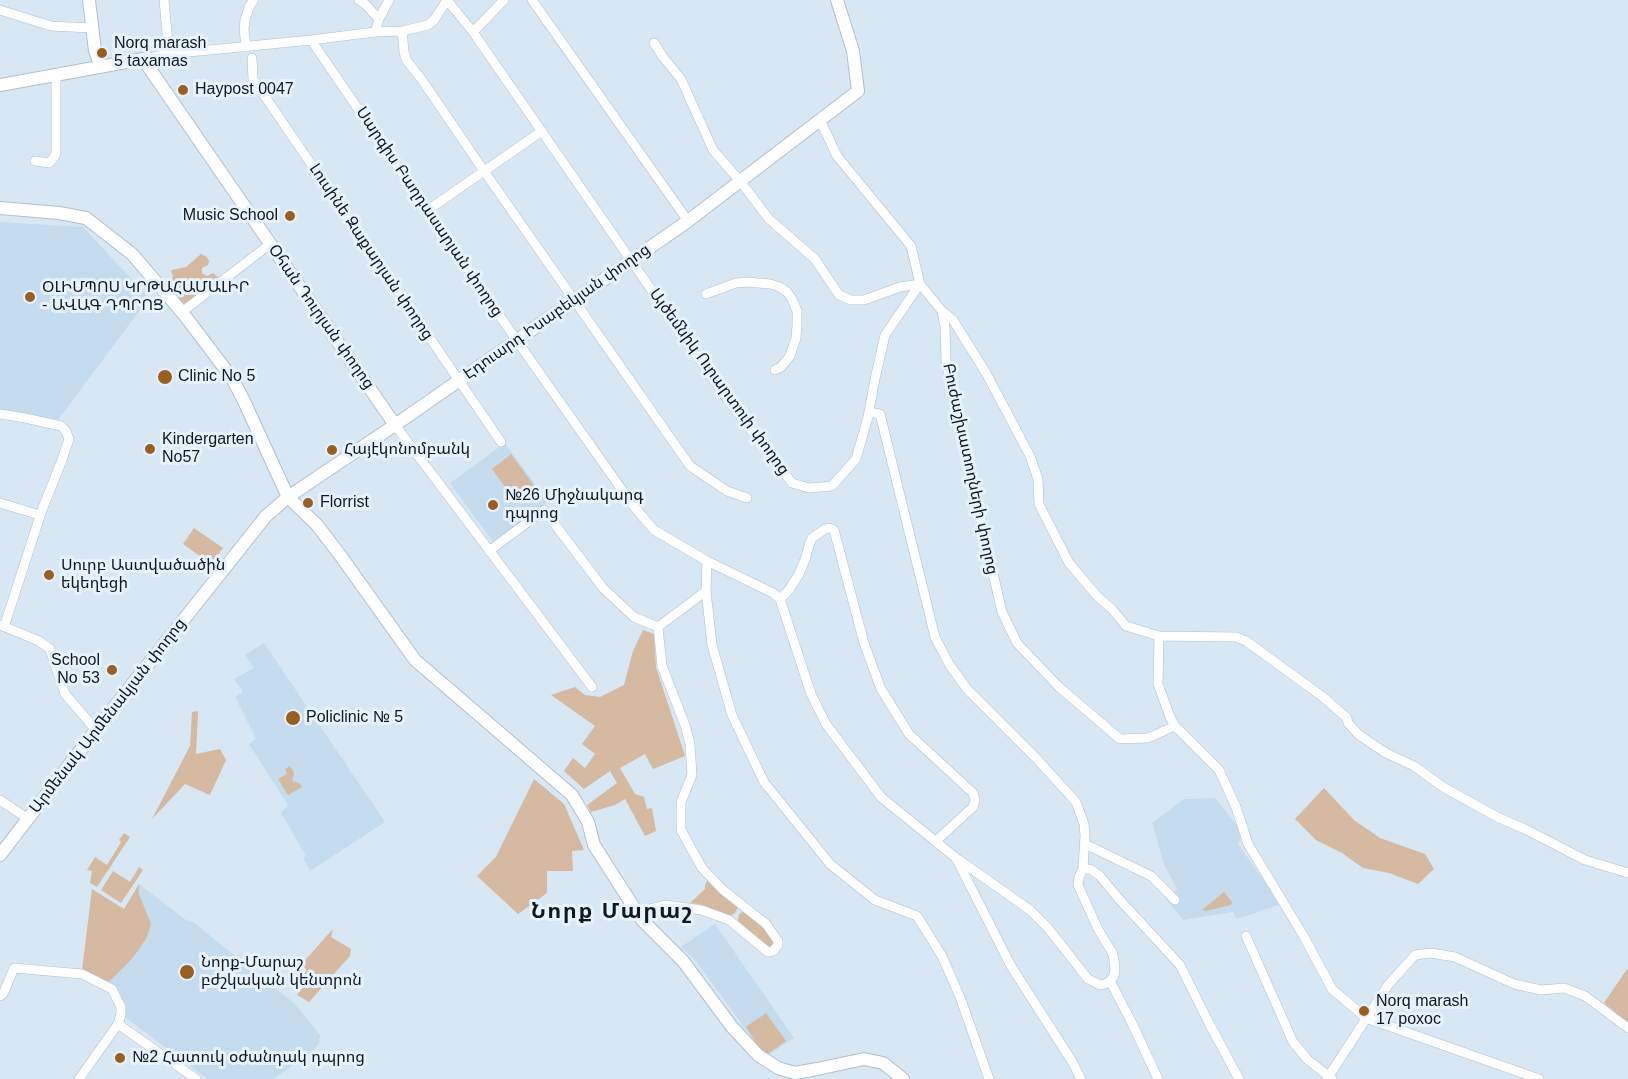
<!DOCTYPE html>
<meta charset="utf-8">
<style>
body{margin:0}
canvas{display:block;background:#d7e7f4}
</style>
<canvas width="1628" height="1079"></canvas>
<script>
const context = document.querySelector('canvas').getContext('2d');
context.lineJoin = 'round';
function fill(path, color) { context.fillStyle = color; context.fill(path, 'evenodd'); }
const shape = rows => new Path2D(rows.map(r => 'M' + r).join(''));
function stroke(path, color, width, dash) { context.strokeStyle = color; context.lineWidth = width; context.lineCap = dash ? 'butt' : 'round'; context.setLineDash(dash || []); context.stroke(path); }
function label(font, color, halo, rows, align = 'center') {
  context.font = font + ' Helvetica,"Noto Sans Armenian",sans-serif'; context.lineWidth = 6; context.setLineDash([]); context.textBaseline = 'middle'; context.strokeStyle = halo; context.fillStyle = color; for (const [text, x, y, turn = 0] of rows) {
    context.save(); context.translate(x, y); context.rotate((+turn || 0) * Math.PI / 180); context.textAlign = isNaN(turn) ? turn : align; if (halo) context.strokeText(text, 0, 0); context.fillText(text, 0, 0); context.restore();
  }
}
const built = shape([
 [0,222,83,227,149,298,57,421,0,413],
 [505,443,548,502,493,542,450,483],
 [264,643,385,822,310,871,304,860,305,854,281,813,288,805,249,744,256,739,235,697,243,692,234,679,254,668,245,655],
 [1215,798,1236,824,1241,837,1238,844,1279,902,1278,905,1237,919,1233,912,1183,920,1166,899,1177,889,1164,864,1152,823,1184,799],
 [139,884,186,920,193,922,294,1003,320,1035,319,1044,310,1054,273,1079,208,1079,122,1015,108,983,130,961,147,937,139,894],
 [715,924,794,1038,767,1056,765,1056,696,961,681,947]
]);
const green = shape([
 [201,254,207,257,209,261,208,265,202,268,202,273,207,276,213,273,219,278,187,306,167,288,173,276,171,271,172,270,186,267],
 [511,454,535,487,516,502,492,469],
 [194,528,223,548,211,564,183,544],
 [643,630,654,634,656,667,685,756,653,769,645,754,620,768,635,794,644,797,647,809,652,808,656,831,645,836,625,799,615,805,591,812,587,805,617,783,610,771,584,789,564,771,573,758,585,768,595,754,582,744,595,726,551,695,575,687,585,695,600,697,624,685,633,651],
 [198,711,196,754,220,749,226,760,210,795,185,784,152,819,190,746,192,712],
 [290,766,294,773,292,781,299,783,302,787,288,795,278,779,287,774,285,769],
 [534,779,564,804,584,850,572,851,573,871,547,871,547,893,518,914,477,876,496,857],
 [1324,788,1354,820,1380,838,1425,854,1434,869,1418,884,1389,873,1363,868,1342,853,1316,840,1295,819],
 [124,833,130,837,97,887,90,883,92,871,87,870,95,857,107,865,121,842,119,840],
 [139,867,143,870,121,903,101,890,113,871,130,882],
 [707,881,710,881,738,907,735,913,729,916,698,904,690,903,705,889,705,885],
 [139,884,139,894,151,924,147,937,140,948,130,961,108,983,82,970,92,889,124,909],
 [1224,892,1232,902,1231,905,1206,911,1202,910],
 [744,911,766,928,775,943,769,949,738,922,739,914],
 [333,929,331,937,351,949,350,956,309,1002,297,995,303,987,294,980,306,959],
 [1627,969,1628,970,1628,1023,1604,1003],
 [766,1013,786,1041,765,1056,746,1027]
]);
const street = shape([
 [164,0,169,54],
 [359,0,365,4,379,19],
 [447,0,473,32,729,402,792,483,809,488,832,486,856,459,868,417,875,379,885,335,920,284],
 [532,0,688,221],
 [0,10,51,26,92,28],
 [402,31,404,52,407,61,422,80,484,171,690,466,727,491,747,498],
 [375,32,379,19,389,0],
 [473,32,504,0],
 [311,40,517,341,632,504,654,530,707,561,773,593,780,599,811,694,826,724,881,797,956,858,1011,966,1073,1063,1081,1079],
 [654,43,663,57,681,79,713,150,740,181,769,219,815,259,839,295,851,300,864,300,900,287,920,284],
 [246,47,244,29,245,20,250,5,254,0],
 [252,58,253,79,501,442],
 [143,59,169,54,311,40,375,32,402,31,428,25,434,20,447,0],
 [820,120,837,156,911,246,920,284,942,311,945,327,946,360,955,409,1002,612,1017,643,1059,687,1120,739,1148,738,1175,726],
 [35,161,49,163,52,160,56,154,56,75],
 [428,210,542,131],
 [706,294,736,283,747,282,770,284,780,287,787,292,792,299,797,311,797,325,796,338,790,356,781,367,775,370],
 [942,311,953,320,986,373,1030,456,1038,479,1039,504,1069,563,1098,597,1112,609,1126,626,1159,636,1236,637,1246,641,1323,697,1347,718,1348,723,1359,735,1386,753,1414,766,1443,787,1499,818,1525,829,1585,860,1628,873],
 [182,312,270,244],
 [869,412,880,414,935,637,949,664,967,689,1037,759,1076,802,1084,824,1085,835,1083,869,1079,877,1078,885,1098,929,1113,954,1115,968,1114,976,1110,981],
 [0,414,25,418,61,426,66,431,69,439,62,460,42,510,4,627],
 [395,425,592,687],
 [0,503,40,515],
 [489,551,544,510,603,588,634,617,658,627],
 [707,561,706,591,712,645,732,715,764,782,830,864,875,900,917,916,942,956,960,997,989,1079],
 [780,599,789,590,799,574,806,557,809,545,812,538,825,529,829,528,834,530,864,643,881,689,909,734,973,793,975,800,973,807,936,841],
 [0,625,39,641,50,649,65,694,96,730],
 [658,627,706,591],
 [1159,636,1158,684,1170,717,1175,726,1219,770,1236,807,1248,844,1303,935,1332,989,1366,1018,1539,1079],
 [0,800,27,818],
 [1085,844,1151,876,1175,900],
 [959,860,1030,910,1048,928,1088,979,1100,985,1105,984,1110,981],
 [1083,869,1090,869,1100,876,1119,899,1180,965,1210,1025,1239,1079],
 [637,912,665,905,702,910,729,920,768,952,773,951,778,945,778,941,766,924,722,889,702,868,681,830,681,802,692,775,690,744,685,725,662,666,658,627],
 [1246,936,1293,1042,1308,1060,1332,1079],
 [1110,981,1132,1023,1158,1079],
 [0,996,3,994,14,968,82,974,112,989,121,1007,121,1014,118,1024,79,1079],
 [118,1024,196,1079],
 [1327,1079,1388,985,1415,955,1431,953,1455,957,1514,984,1541,990,1564,988,1585,996,1628,1028]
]);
const secondary = shape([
 [89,0,95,51,101,67],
 [0,85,143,59,395,425],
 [0,208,59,213,86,218,132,254,182,312,232,378,243,399,288,497,317,525,340,555,415,660,572,795,588,822,594,845,642,920,683,961,732,1027,758,1055,778,1068,795,1073,817,1069,864,1059,883,1063,903,1079],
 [0,855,96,730,266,516,288,497,395,425,688,221,858,91,853,51,837,0]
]);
const markers = [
 [102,53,6,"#9b5e21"],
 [183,90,6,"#9b5e21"],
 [290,216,6,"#9b5e21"],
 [30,297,6,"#9b5e21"],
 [165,377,8,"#9b5e21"],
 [150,449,6,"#9b5e21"],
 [332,450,6,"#9b5e21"],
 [308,503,6,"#9b5e21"],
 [493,505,6,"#9b5e21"],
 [49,575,6,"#9b5e21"],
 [112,670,6,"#9b5e21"],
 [293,718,8,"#9b5e21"],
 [187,972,8,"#9b5e21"],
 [1364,1011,6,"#9b5e21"],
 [120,1058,6,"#9b5e21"]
];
const poiNames = [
 ["Norq marash",114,44],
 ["5 taxamas",114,62],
 ["Haypost 0047",195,90],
 ["Music School",278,216,"right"],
 ["ՕԼԻՄՊՈՍ ԿՐԹԱՀԱՄԱԼԻՐ",42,288],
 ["- ԱՎԱԳ ԴՊՐՈՑ",42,306],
 ["Clinic No 5",178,377],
 ["Kindergarten",162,440],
 ["No57",162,458],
 ["Հայէկոնոմբանկ",344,450],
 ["№26 Միջնակարգ",505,496],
 ["դպրոց",505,514],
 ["Florrist",320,503],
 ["Սուրբ Աստվածածին",61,566],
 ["եկեղեցի",61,584],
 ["School",100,661,"right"],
 ["No 53",100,679,"right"],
 ["Policlinic № 5",306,718],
 ["Նորք-Մարաշ",201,963],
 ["բժշկական կենտրոն",201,981],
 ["Norq marash",1376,1002],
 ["17 poxoc",1376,1020],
 ["№2 Հատուկ օժանդակ դպրոց",132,1058]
];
const streetNames = [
 ["Սարգիս Բաղդասարյան փողոց",429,212,56],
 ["Լուսինե Զաքարյան փողոց",371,252,56],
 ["Էդուարդ Իսաբեկյան փողոց",557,312,-35],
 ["Օհան Դուրյան փողոց",321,317,55],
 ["Այծեմնիկ Ուրարտուի փողոց",719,382,54],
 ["Բուժաշխատողների փողոց",970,469,78],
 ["Արմենակ Արմենակյան փողոց",108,716,-52]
];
const districtNames = [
 ["Նորք Մարաշ",612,912]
];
fill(built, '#c5dcee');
fill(green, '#d5b9a1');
stroke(street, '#afbfcc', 10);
stroke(secondary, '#afbfcc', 14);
stroke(street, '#fff', 9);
stroke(secondary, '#fff', 12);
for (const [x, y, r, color] of markers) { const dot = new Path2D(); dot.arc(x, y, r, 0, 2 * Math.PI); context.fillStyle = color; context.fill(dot); stroke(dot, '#e6f3fe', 2); }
label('16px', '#11171c', '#e6f3fe', poiNames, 'left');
label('16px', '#11171c', '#e6f3fe', streetNames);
context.letterSpacing = '1.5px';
label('bold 22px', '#11171c', '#e6f3fe', districtNames);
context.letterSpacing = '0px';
</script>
